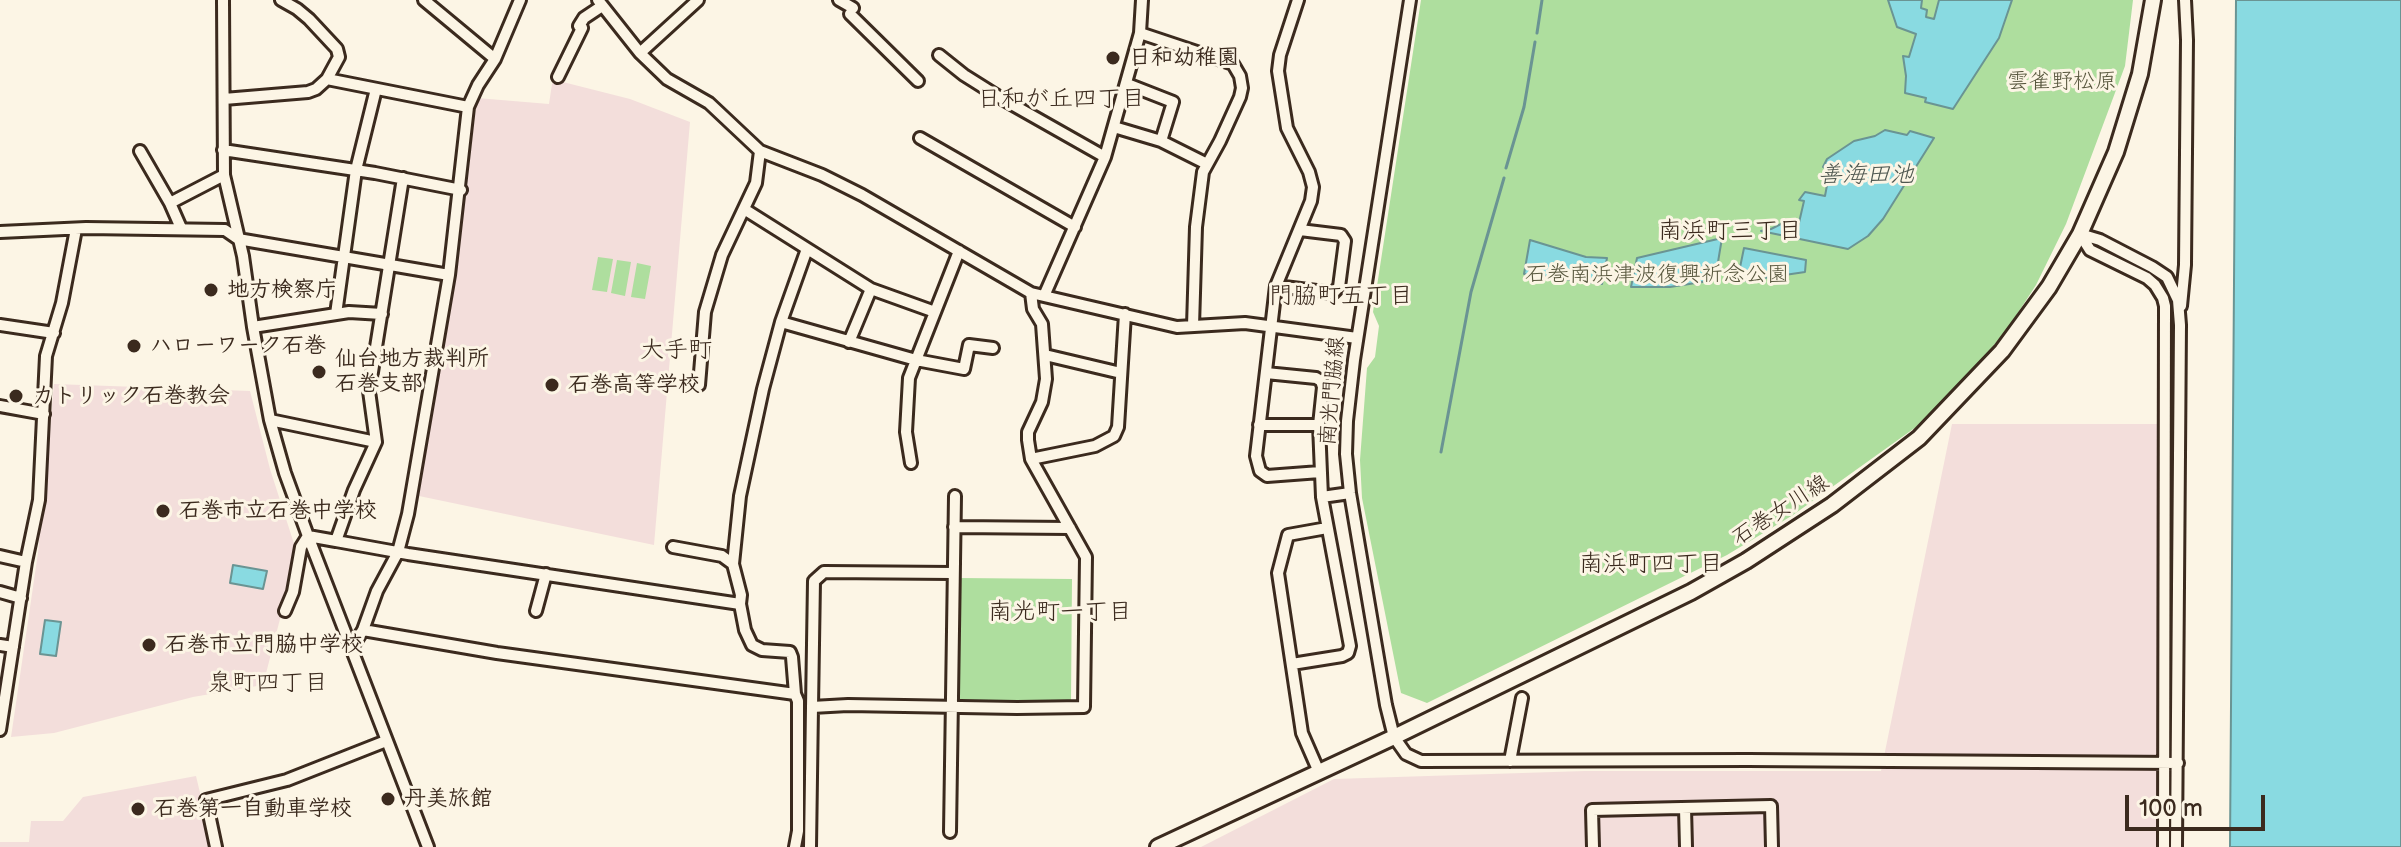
<!DOCTYPE html>
<meta charset="utf-8">
<style>
body{margin:0}
#map{position:relative;width:2401px;height:847px;overflow:hidden;background:#fcf5e5;font-family:"Balsamiq Sans",sans-serif}
canvas{display:block}
.scale{position:absolute;left:2125px;top:795px;width:140px;height:36px;box-sizing:border-box;border:4px solid #3b2a1e;border-top:0;padding-left:10px;font-size:24px;line-height:28px;white-space:nowrap;color:#3b2a1e;-webkit-text-stroke:6px #fcf5e5;paint-order:stroke}
</style>
<div id="map">
<canvas width="2401" height="847"></canvas>
<div class="scale">100 m</div>
</div>
<script>
const context = document.querySelector('canvas').getContext('2d');
context.lineJoin = 'round';
function fill(path, color) { context.fillStyle = color; context.fill(path, 'evenodd'); }
const shape = rows => new Path2D(rows.map(r => 'M' + r).join(''));
function stroke(path, color, width, dash) { context.strokeStyle = color; context.lineWidth = width; context.lineCap = dash ? 'butt' : 'round'; context.setLineDash(dash || []); context.stroke(path); }
function label(font, color, halo, rows, align = 'center') {
  context.font = font + ' "Balsamiq Sans","Klee One",sans-serif'; context.lineWidth = 6; context.setLineDash([]); context.textBaseline = 'middle'; context.strokeStyle = halo; context.fillStyle = color; for (const [text, x, y, turn = 0] of rows) {
    context.save(); context.translate(x, y); context.rotate((+turn || 0) * Math.PI / 180); context.textAlign = isNaN(turn) ? turn : align; if (halo) context.strokeText(text, 0, 0); context.fillText(text, 0, 0); context.restore();
  }
}
const built = shape([
 [555,80,630,99,690,122,654,545,419,496,453,274,458,257,477,98,549,104,552,84],
 [54,384,250,391,270,469,297,553,263,685,193,697,54,733,11,737,38,553],
 [1952,424,2157,424,2160,847,1201,847,1334,779,1585,771,1881,771],
 [196,776,213,847,0,847,0,842,29,842,31,821,63,821,83,797]
]);
const green = shape([
 [1421,0,2133,0,2125,66,2066,224,2036,285,2008,328,1971,373,1916,427,1793,515,1727,555,1427,703,1401,693,1362,498,1360,460,1367,368,1375,357,1379,326,1373,312],
 [598,257,613,259,607,292,592,290],
 [617,260,631,262,625,296,611,293],
 [637,263,651,266,645,299,631,297],
 [959,578,1072,579,1071,701,958,700]
]);
const water = shape([
 [1888,0,1922,0,1921,8,1927,10,1926,17,1934,19,1939,0,2012,0,1999,38,1953,109,1925,102,1926,98,1905,93,1906,76,1903,56,1909,57,1916,34,1897,27,1888,0],
 [2236,0,2401,0,2401,847,2230,847,2236,0],
 [1885,130,1907,135,1910,131,1934,138,1883,219,1868,236,1848,249,1761,231,1771,229,1783,223,1798,227,1804,201,1799,200,1805,192,1825,196,1830,169,1823,167,1827,159,1854,141,1875,136,1885,130],
 [1722,238,1715,280,1670,287,1631,287,1637,258,1722,238],
 [1530,240,1586,257,1607,258,1602,284,1524,274,1530,240],
 [1744,248,1806,260,1805,272,1737,282,1744,248],
 [233,565,267,571,263,589,230,583,233,565],
 [45,620,61,622,56,656,40,654,45,620]
]);
const stream = shape([
 [1537,33,1542,0],
 [1506,168,1524,107,1535,42],
 [1441,452,1471,292,1504,178]
]);
const minor = shape([
 [223,0,224,175,243,256,253,327,270,420,285,473,308,536,428,847],
 [424,0,495,59],
 [598,0,640,53,667,79,709,103,760,151,822,175,862,195,1031,293,1177,327,1245,323,1357,338],
 [839,0,853,8],
 [1298,0,1280,55,1278,71,1287,128,1309,172,1313,187,1311,201,1276,286,1256,456,1260,471,1267,476,1320,472],
 [1410,0,1354,360,1347,421,1346,454,1350,493,1386,705,1394,737,1406,754,1421,761,1748,760,2178,763],
 [850,14,918,81],
 [1140,33,1233,64,1240,76,1242,88,1240,97,1220,141,1203,172,1196,227,1193,326],
 [640,53,698,0],
 [939,55,964,75,999,97,1105,157],
 [558,77,582,28,579,26,584,18,602,6],
 [327,79,468,107],
 [1127,84,1173,102,1161,141],
 [224,99,308,92,316,89,327,79,339,57,337,49,309,19,297,9,281,0],
 [1114,127,1161,141,1207,164],
 [920,138,1075,227],
 [223,150,375,173,461,190],
 [140,151,170,203,181,228],
 [170,203,224,175],
 [744,209,871,289,935,312],
 [0,232,86,228,225,230,238,239,449,275],
 [2080,234,2100,240,2152,267,2167,277,2178,300,2180,325,2176,847],
 [2080,234,2090,250,2147,278,2155,285,2163,298,2165,306,2164,847],
 [1276,286,1333,293,1339,287,1345,241,1341,235,1300,230],
 [1044,296,1105,157,1140,33,1142,0],
 [2181,306,2185,265,2187,40,2185,0],
 [336,314,356,170,376,89],
 [781,322,916,360,964,369,969,345,993,348],
 [0,325,54,333],
 [253,327,349,312,382,314],
 [849,342,871,289],
 [1045,355,1121,373],
 [1266,373,1316,378,1321,381,1323,387,1319,425,1322,497,1350,646,1348,653,1342,656,1292,664],
 [699,385,705,312,722,255,756,183,760,151],
 [0,406,44,414],
 [270,420,376,442],
 [1259,425,1319,425],
 [1031,459,1095,446,1114,436,1118,427,1125,314],
 [911,463,906,432,909,378,959,251],
 [1322,497,1350,493],
 [954,527,1070,528],
 [336,541,408,554,740,604],
 [673,547,722,556,733,564,741,595,740,604,745,630,752,645,762,650,790,652,792,657,795,694,798,701,798,831,795,847],
 [0,556,26,562],
 [733,564,740,496,763,389,781,322,807,249],
 [953,573,824,572,814,581,812,707,848,705,1017,708,1084,707,1086,557,1031,459,1028,440,1028,432,1042,402,1046,379,1042,324,1033,309,1031,293],
 [0,592,21,598],
 [285,611,293,592,301,547,308,536,336,541,354,490,376,442,369,391,403,178],
 [536,611,546,574],
 [363,630,497,653,795,694],
 [0,645,13,647],
 [351,649,363,630,377,591,398,552,408,514,449,275,468,107,478,85,495,59,520,0],
 [0,730,26,562,39,500,46,356,62,303,76,229],
 [1510,761,1522,698],
 [1319,772,1302,733,1278,573,1288,535,1327,528],
 [1685,808,1686,847],
 [950,832,955,496],
 [216,847,206,800,287,780,386,741],
 [810,847,812,707],
 [1593,847,1592,810,1771,806,1772,847]
]);
const major = shape([
 [1158,847,1394,737,1691,592,1746,561,1832,505,1919,438,2002,351,2049,287,2080,234,2116,152,2140,74,2153,0]
]);
const markers = [
 [1113,58,8,"#3b2a1e"],
 [211,290,8,"#3b2a1e"],
 [134,346,8,"#3b2a1e"],
 [319,372,8,"#3b2a1e"],
 [552,385,8,"#3b2a1e"],
 [16,396,8,"#3b2a1e"],
 [163,511,8,"#3b2a1e"],
 [149,645,8,"#3b2a1e"],
 [388,799,8,"#3b2a1e"],
 [138,809,8,"#3b2a1e"]
];
const poiNames = [
 ["日和幼稚園",1129,58],
 ["地方検察庁",227,290],
 ["ハローワーク石巻",150,346],
 ["仙台地方裁判所",335,359],
 ["石巻支部",335,384],
 ["石巻高等学校",568,385],
 ["カトリック石巻教会",32,396],
 ["石巻市立石巻中学校",179,511],
 ["石巻市立門脇中学校",165,645],
 ["丹美旅館",404,799],
 ["石巻第一自動車学校",154,809]
];
const parkNames = [
 ["雲雀野松原",2062,82],
 ["石巻南浜津波復興祈念公園",1657,275]
];
const streetNames = [
 ["南光門脇線",1333,391,-85],
 ["石巻女川線",1781,511,-33]
];
const neighbourhoodNames = [
 ["日和が丘四丁目",1061,100],
 ["南浜町三丁目",1730,232],
 ["門脇町五丁目",1341,297],
 ["大手町",676,351],
 ["南浜町四丁目",1651,565],
 ["南光町一丁目",1060,613],
 ["泉町四丁目",268,684]
];
const waterNames = [
 ["善海田池",1866,176]
];
fill(built, '#f3dedb');
fill(green, '#aede9e');
fill(water, '#89dae1');
stroke(water, '#6a9493', 2);
stroke(stream, '#6a9493', 3);
stroke(minor, '#3b2a1e', 16);
stroke(major, '#3b2a1e', 20);
stroke(minor, '#fcf5e5', 10);
stroke(major, '#fcf5e5', 14);
for (const [x, y, r, color] of markers) { const dot = new Path2D(); dot.arc(x, y, r, 0, 2 * Math.PI); context.fillStyle = color; context.fill(dot); stroke(dot, '#fcf5e5', 3); }
label('bold 22px', '#3b2a1e', '#fcf5e5', poiNames, 'left');
label('22px', '#58573e', '#fcf5e5', parkNames);
label('22px', '#3b2a1e', '#fcf5e5', streetNames);
label('24px', '#3b2a1e', '#fcf5e5', neighbourhoodNames);
label('italic 24px', '#4e564f', '#fcf5e5', waterNames);
</script>
